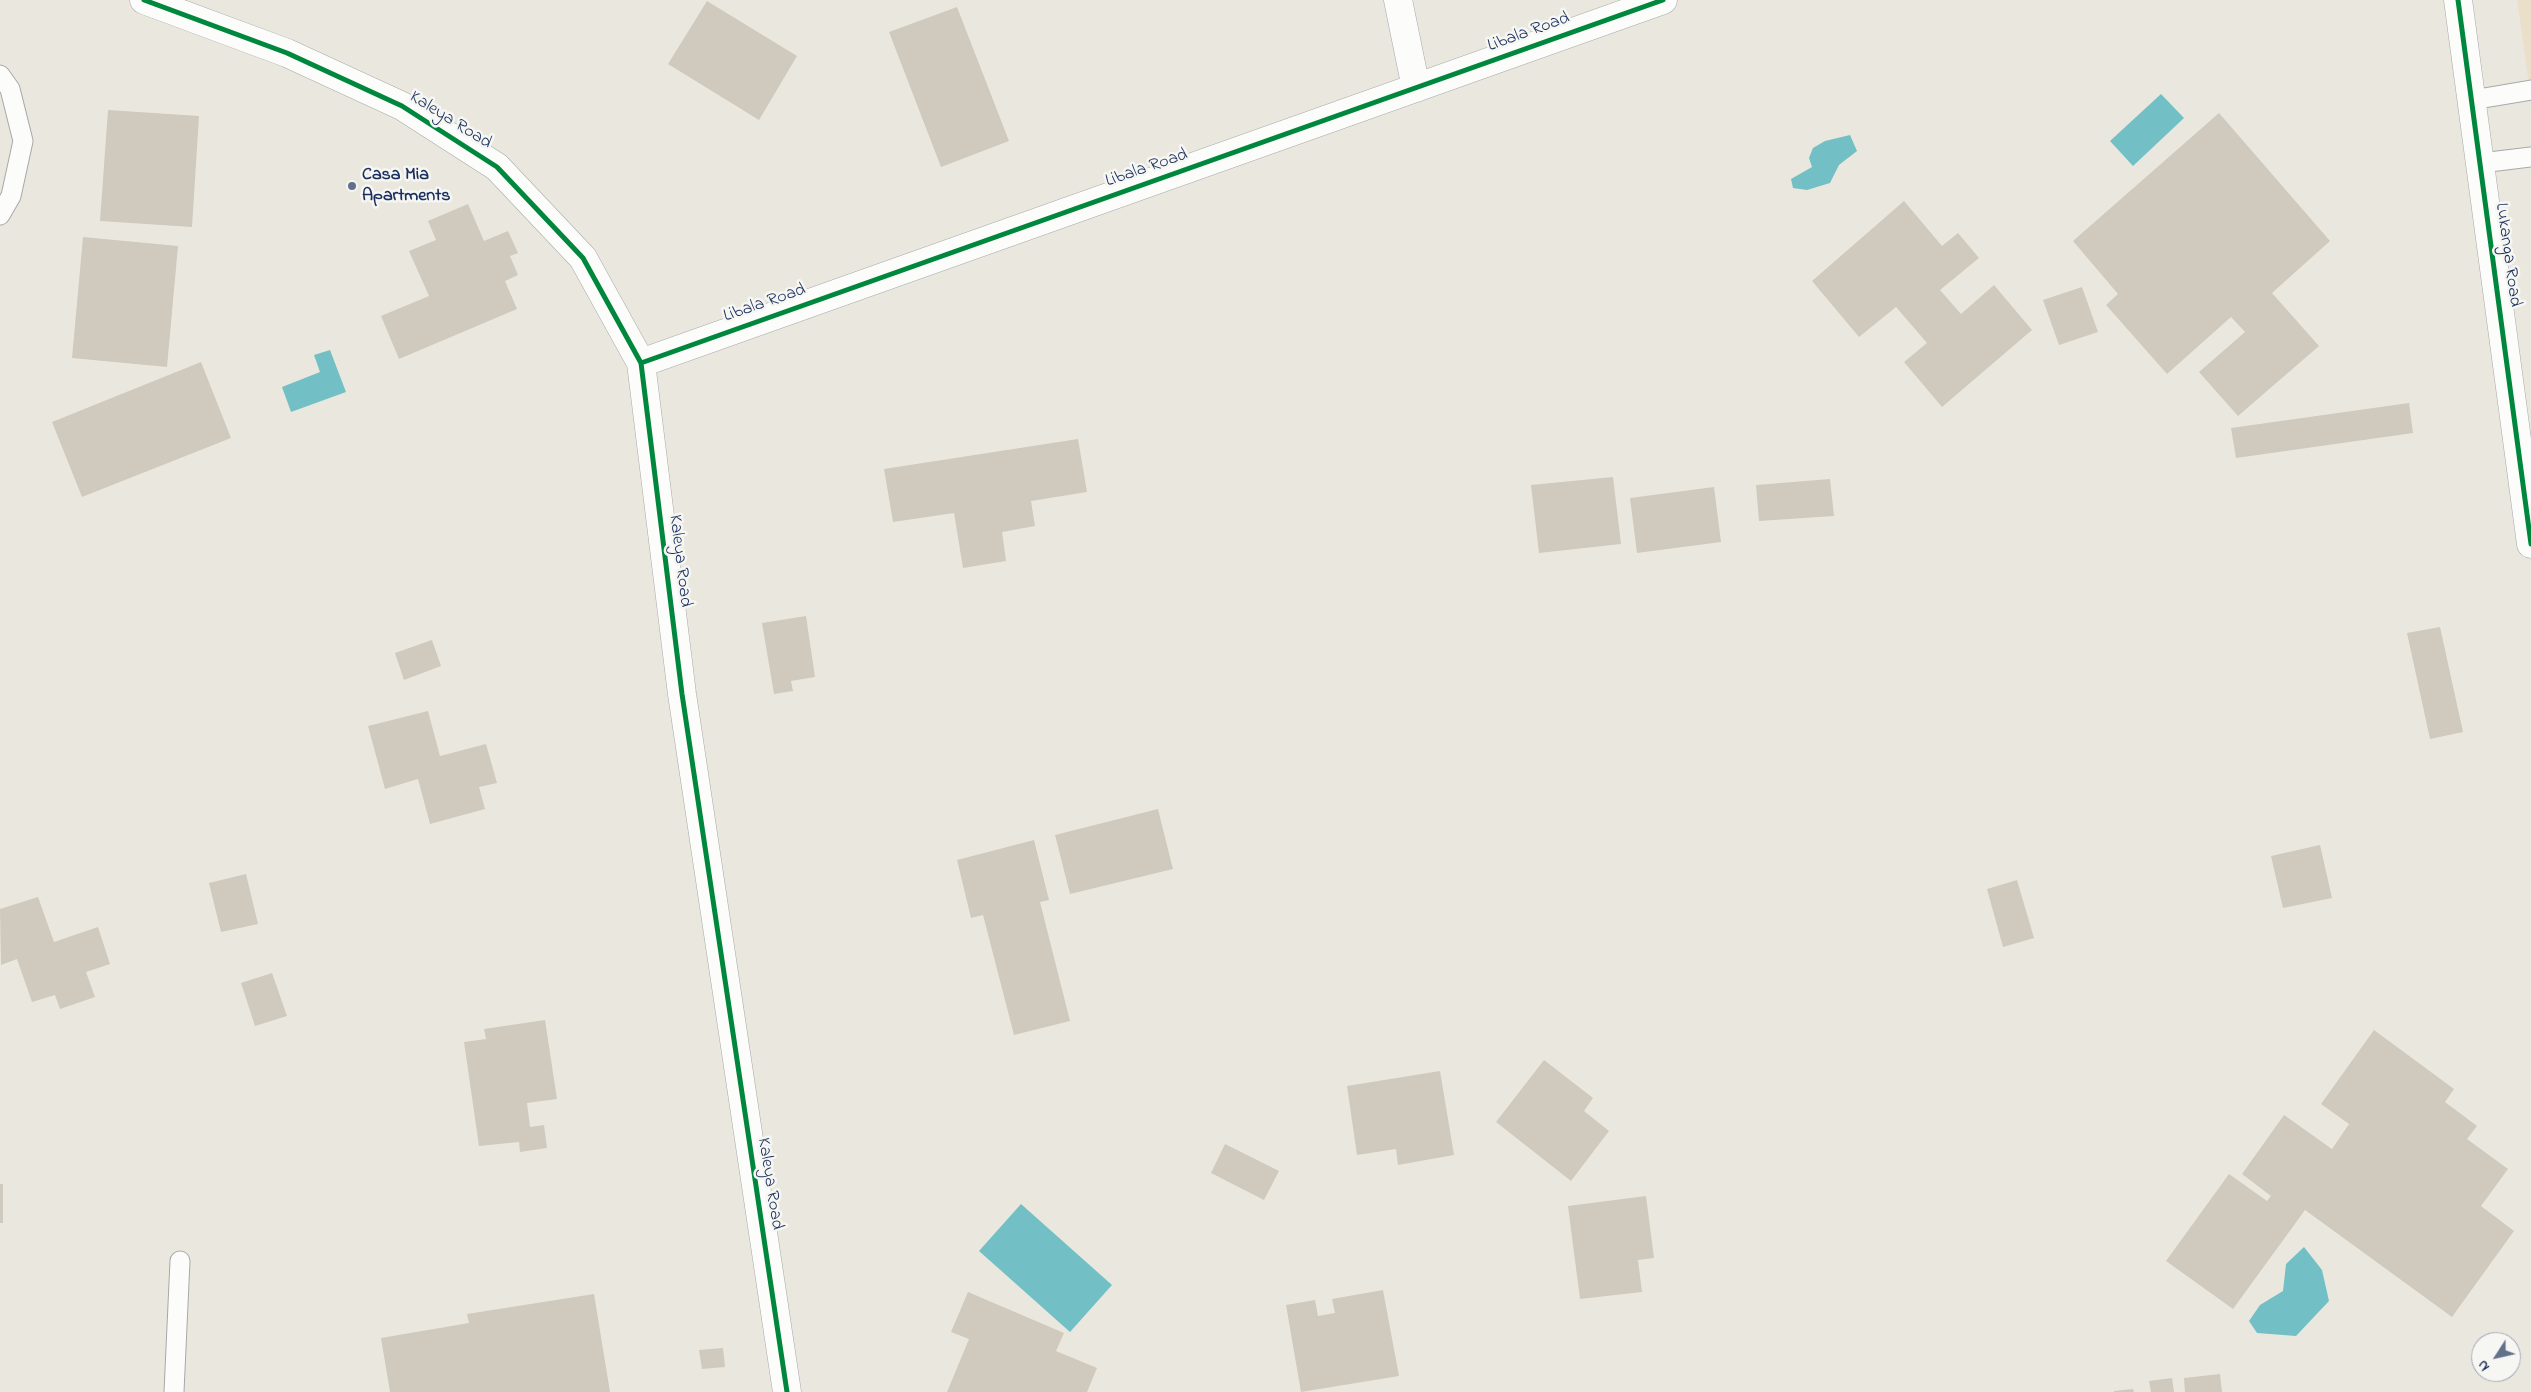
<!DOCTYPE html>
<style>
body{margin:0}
#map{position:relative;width:2531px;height:1392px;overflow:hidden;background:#eae8de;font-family:"Indie Flower",sans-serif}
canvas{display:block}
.north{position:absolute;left:2471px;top:1332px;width:50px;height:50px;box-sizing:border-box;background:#f6f6f2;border:1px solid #9ea6b7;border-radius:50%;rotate:235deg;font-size:14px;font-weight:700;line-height:20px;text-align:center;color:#1b2f5e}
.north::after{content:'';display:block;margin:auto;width:18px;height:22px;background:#63708b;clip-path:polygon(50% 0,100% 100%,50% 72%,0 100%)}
</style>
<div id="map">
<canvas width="2531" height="1392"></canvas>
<div class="north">N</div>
</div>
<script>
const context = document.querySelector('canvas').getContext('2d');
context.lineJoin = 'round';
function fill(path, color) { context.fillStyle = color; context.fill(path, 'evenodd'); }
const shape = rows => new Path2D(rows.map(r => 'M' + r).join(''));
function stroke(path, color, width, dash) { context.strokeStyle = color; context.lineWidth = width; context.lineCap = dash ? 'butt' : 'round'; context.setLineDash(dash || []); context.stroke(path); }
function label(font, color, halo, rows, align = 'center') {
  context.font = font + ' "Indie Flower",sans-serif'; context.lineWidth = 5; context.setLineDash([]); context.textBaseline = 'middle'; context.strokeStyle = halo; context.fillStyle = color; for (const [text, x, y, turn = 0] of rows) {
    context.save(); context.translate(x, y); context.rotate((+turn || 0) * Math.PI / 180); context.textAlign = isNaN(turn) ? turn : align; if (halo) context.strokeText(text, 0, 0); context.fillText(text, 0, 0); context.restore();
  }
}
const built = shape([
 [2517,0,2531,0,2531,101,2524,48]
]);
const water = shape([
 [2161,94,2184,118,2133,166,2110,141],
 [1850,135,1857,151,1839,165,1830,183,1807,190,1793,188,1791,179,1812,167,1809,158,1813,148,1825,141],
 [330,350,346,392,291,412,282,387,320,372,314,355],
 [1021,1204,1112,1285,1070,1332,979,1251],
 [2304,1247,2322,1270,2329,1301,2296,1336,2257,1333,2249,1321,2260,1305,2283,1291,2286,1264]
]);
const building = shape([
 [707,1,797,56,759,120,668,64],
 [957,7,1009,141,941,167,889,32],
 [108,110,199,116,192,227,100,221],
 [2219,113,2330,241,2272,293,2319,346,2238,416,2199,372,2245,332,2231,317,2167,374,2106,305,2118,294,2073,241],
 [1904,201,1942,246,1958,233,1979,258,1940,290,1961,314,1994,285,2032,330,1942,407,1904,362,1927,343,1896,307,1859,337,1812,281],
 [468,204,484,241,508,231,518,253,510,256,518,275,505,281,517,309,399,359,381,316,429,296,409,251,436,240,428,221],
 [83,237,178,246,167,367,72,358],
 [2082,287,2098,332,2059,345,2043,300],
 [201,362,231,438,82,497,52,422],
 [2409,403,2413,433,2236,458,2231,428],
 [1078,439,1087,492,1031,501,1035,526,1002,532,1006,561,963,568,954,513,893,522,884,469],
 [1613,477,1621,544,1539,553,1531,485],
 [1830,479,1834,516,1759,521,1756,485],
 [1714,487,1721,542,1637,553,1630,498],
 [806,616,815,677,791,681,793,691,774,694,762,623],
 [2440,627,2463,732,2430,739,2407,633],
 [432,640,441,666,404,680,395,653],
 [428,711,440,756,486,744,497,783,479,787,485,809,430,824,418,779,385,789,368,726],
 [1158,809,1173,869,1070,894,1055,835],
 [1034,840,1049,900,1040,902,1070,1021,1014,1035,983,915,971,918,957,860],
 [2320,845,2332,898,2283,908,2271,856],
 [246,874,258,924,221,932,209,883],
 [2017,880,2034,938,2003,947,1987,889],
 [38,897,54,942,98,927,110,964,86,972,95,997,60,1009,55,995,32,1002,17,959,1,965,0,909],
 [272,973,287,1016,255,1026,241,983],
 [545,1020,557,1099,527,1103,530,1127,544,1125,547,1148,520,1152,519,1142,479,1146,464,1042,486,1039,484,1029],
 [2374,1030,2454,1089,2445,1102,2477,1126,2467,1139,2508,1169,2481,1206,2514,1231,2452,1317,2305,1210,2233,1309,2166,1261,2229,1174,2267,1201,2271,1196,2242,1174,2284,1115,2332,1149,2349,1124,2321,1104],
 [1544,1060,1593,1098,1584,1111,1609,1131,1571,1181,1496,1122],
 [1440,1071,1454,1155,1398,1165,1396,1149,1357,1155,1347,1086],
 [1225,1144,1279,1171,1264,1200,1211,1173],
 [0,1184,3,1184,3,1223,0,1223],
 [1646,1196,1654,1258,1638,1260,1642,1292,1580,1299,1568,1206],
 [1383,1290,1399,1376,1301,1392,1286,1305,1315,1300,1318,1316,1335,1313,1332,1299],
 [968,1292,1064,1333,1056,1351,1097,1368,1087,1392,947,1392,969,1339,951,1332],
 [594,1294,610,1392,390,1392,381,1338,469,1323,467,1314],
 [723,1348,725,1367,702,1369,699,1350],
 [2220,1374,2222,1392,2185,1392,2184,1378],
 [2172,1378,2174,1392,2151,1392,2149,1381],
 [2133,1389,2134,1392,2114,1392,2114,1391]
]);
const service = shape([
 [0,75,10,89,23,141,11,196,0,215],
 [2472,100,2531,90],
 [2481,163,2531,157],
 [174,1392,180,1261]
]);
const minor = shape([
 [144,0,287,53,402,106,497,167,583,258,641,363,682,694,787,1392],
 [1398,0,1416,88],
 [2458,0,2531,544],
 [641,363,1663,0]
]);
const cycleway = shape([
 [144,0,287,53,402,106,497,167,583,258,641,363,682,694,787,1392],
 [2458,0,2531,544],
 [641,363,1663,0]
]);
const markers = [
 [352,186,5,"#63708b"]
];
const streetNames = [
 ["Libala Road",1529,33,-20],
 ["Kaleya Road",450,121,32],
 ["Libala Road",1147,169,-19],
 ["Lukanga Road",2507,255,82],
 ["Libala Road",765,304,-19],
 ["Kaleya Road",679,561,83],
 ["Kaleya Road",769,1184,81]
];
const poiNames = [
 ["Casa Mia",362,176],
 ["Apartments",362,197]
];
fill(built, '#ebdfca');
fill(water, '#72bfc5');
fill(building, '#d0c9bd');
stroke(service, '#a7a9a9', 21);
stroke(minor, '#a7a9a9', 29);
stroke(service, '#fcfcfa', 19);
stroke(minor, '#fcfcfa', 28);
stroke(cycleway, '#00873e', 5);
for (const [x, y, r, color] of markers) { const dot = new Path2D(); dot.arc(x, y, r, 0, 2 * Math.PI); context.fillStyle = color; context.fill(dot); stroke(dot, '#f6f6f2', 2); }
label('18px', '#1b2f5e', '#f6f6f2', streetNames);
label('bold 18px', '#1b2f5e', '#f6f6f2', poiNames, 'left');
</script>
